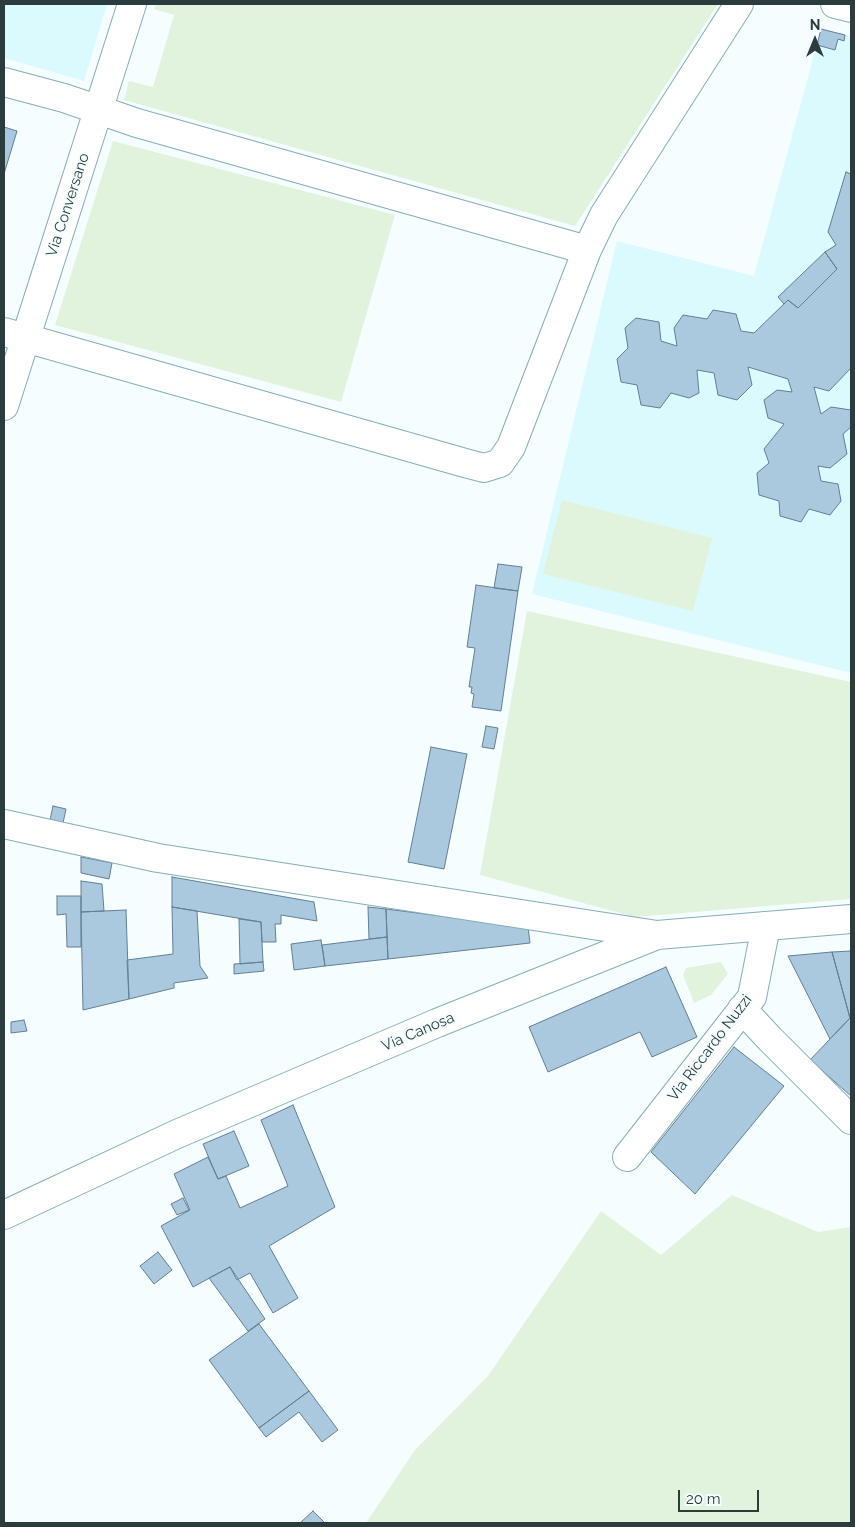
<!DOCTYPE html>
<style>
body{margin:0}
#map{position:relative;width:855px;height:1527px;overflow:hidden;background:#f5fdfe;font-family:Raleway,sans-serif}
canvas{display:block}
.frame{position:absolute;inset:0;border:5px solid #2b3c3e;pointer-events:none}
.north{position:absolute;left:790px;top:15px;width:50px;height:50px;-webkit-text-stroke:4px #f5fdfe;paint-order:stroke;rotate:0deg;font-size:14px;font-weight:700;line-height:20px;text-align:center;color:#2b3c3e}
.north::after{content:'';display:block;margin:auto;width:18px;height:22px;background:#2b3c3e;clip-path:polygon(50% 0,100% 100%,50% 72%,0 100%)}
.scale{position:absolute;left:678px;top:1490px;width:81px;height:22px;box-sizing:border-box;border:2px solid #2b3c3e;border-top:0;padding-left:6px;font-size:15px;line-height:18px;white-space:nowrap;color:#2b3c3e;-webkit-text-stroke:4px #f5fdfe;paint-order:stroke}
</style>
<div id="map">
<canvas width="855" height="1527"></canvas>
<div class="frame"></div>
<div class="north">N</div>
<div class="scale">20 m</div>
</div>
<script>
const context = document.querySelector('canvas').getContext('2d');
context.lineJoin = 'round';
function fill(path, color) { context.fillStyle = color; context.fill(path, 'evenodd'); }
const shape = rows => new Path2D(rows.map(r => 'M' + r).join(''));
function stroke(path, color, width, dash) { context.strokeStyle = color; context.lineWidth = width; context.lineCap = dash ? 'butt' : 'round'; context.setLineDash(dash || []); context.stroke(path); }
function label(font, color, halo, rows, align = 'center') {
  context.font = font + ' Raleway,sans-serif'; context.lineWidth = 4.5; context.setLineDash([]); context.textBaseline = 'middle'; context.strokeStyle = halo; context.fillStyle = color; for (const [text, x, y, turn = 0] of rows) {
    context.save(); context.translate(x, y); context.rotate((+turn || 0) * Math.PI / 180); context.textAlign = isNaN(turn) ? turn : align; if (halo) context.strokeText(text, 0, 0); context.fillText(text, 0, 0); context.restore();
  }
}
const built = shape([
 [4,4,107,4,84,81,4,58],
 [821,29,851,36,851,673,532,594,617,241,754,276]
]);
const green = shape([
 [156,4,718,4,575,226,124,100,129,81,153,87,174,15,154,9],
 [113,141,395,215,341,402,55,325],
 [562,500,712,538,693,611,543,574],
 [527,611,851,682,851,899,635,917,480,875],
 [721,962,728,974,711,995,694,1003,683,975,686,968],
 [732,1195,818,1232,851,1227,851,1523,366,1523,415,1450,488,1376,601,1211,661,1255]
]);
const building = shape([
 [821,29,845,35,844,41,838,39,835,50,817,45,821,29],
 [4,127,17,131,4,174,4,127],
 [846,172,851,174,851,368,829,391,814,387,821,414,831,407,851,410,851,427,843,434,847,454,830,468,818,466,821,481,838,484,841,501,830,515,809,509,801,522,780,516,779,501,759,495,757,473,769,463,764,449,784,424,768,418,764,400,777,390,792,392,788,379,748,367,752,385,737,400,718,395,714,373,697,370,699,393,689,398,671,393,660,408,641,405,637,385,621,382,617,359,628,348,625,328,636,318,659,322,661,341,677,346,674,328,683,315,707,319,713,310,736,314,741,331,754,333,788,300,798,308,837,269,825,252,836,245,828,232,846,172],
 [825,252,837,269,798,308,788,300,784,304,778,297,825,252],
 [498,564,522,567,518,591,494,588,498,564],
 [476,585,518,591,501,711,472,707,474,694,471,693,472,687,469,687,475,648,467,647,476,585],
 [486,726,498,728,494,749,482,747,486,726],
 [431,747,467,754,444,869,408,862,431,747],
 [53,806,66,809,63,823,50,820,53,806],
 [81,857,112,863,109,879,81,873,81,857],
 [172,877,314,902,317,921,281,915,281,924,275,924,276,942,262,942,261,922,172,907,172,877],
 [81,881,102,884,104,911,81,912,81,881],
 [57,896,81,896,81,947,67,947,66,914,57,915,57,896],
 [172,907,197,911,200,966,208,978,174,983,174,988,129,999,127,960,173,954,172,907],
 [368,907,386,909,387,937,369,939,368,907],
 [386,909,528,927,530,943,388,959,386,909],
 [126,910,129,999,83,1010,81,912,126,910],
 [239,919,261,922,263,962,240,964,239,919],
 [387,937,388,959,325,966,322,945,387,937],
 [321,940,325,966,294,970,291,944,321,940],
 [851,951,851,1096,810,1060,850,1018,832,952,851,951],
 [832,952,850,1018,830,1039,788,956,832,952],
 [263,962,264,971,234,974,234,964,263,962],
 [666,967,697,1037,652,1057,640,1032,548,1072,529,1027,666,967],
 [24,1020,27,1031,11,1033,11,1022,24,1020],
 [734,1047,784,1086,695,1194,651,1152,734,1047],
 [293,1105,335,1207,269,1246,298,1298,273,1313,250,1273,237,1280,230,1267,193,1287,161,1226,190,1210,174,1174,208,1157,218,1179,226,1176,240,1208,288,1186,261,1120,293,1105],
 [234,1131,249,1166,218,1179,203,1144,234,1131],
 [183,1198,189,1210,177,1215,171,1204,183,1198],
 [158,1252,172,1270,154,1284,140,1266,158,1252],
 [230,1267,265,1319,248,1331,209,1278,230,1267],
 [259,1324,309,1391,259,1428,209,1360,259,1324],
 [309,1391,338,1430,322,1442,299,1412,266,1437,259,1428,309,1391],
 [313,1511,325,1523,300,1523,313,1511]
]);
const minor = shape([
 [835,4,851,8],
 [4,82,64,98,137,123,587,250],
 [4,332,465,463,484,468,500,463,511,447,587,250,604,215,739,4],
 [4,406,132,4],
 [4,824,158,858,657,935],
 [742,1009,770,1039,851,1120],
 [627,1157,752,997,766,926]
]);
const major = shape([
 [4,1215,177,1134,437,1023,657,935,851,919]
]);
const streetNames = [
 ["Via Conversano",68,205,-72],
 ["Via Canosa",418,1032,-23],
 ["Via Riccardo Nuzzi",710,1048,-53]
];
fill(built, '#dbfafe');
fill(green, '#e1f3dc');
fill(building, '#aac8de');
stroke(building, '#637f93', 1);
stroke(minor, '#86aeb4', 30);
stroke(major, '#86aeb4', 30);
stroke(minor, '#fff', 28);
stroke(major, '#fff', 28);
label('15px', '#2b3c3e', '#f5fdfe', streetNames);
</script>
